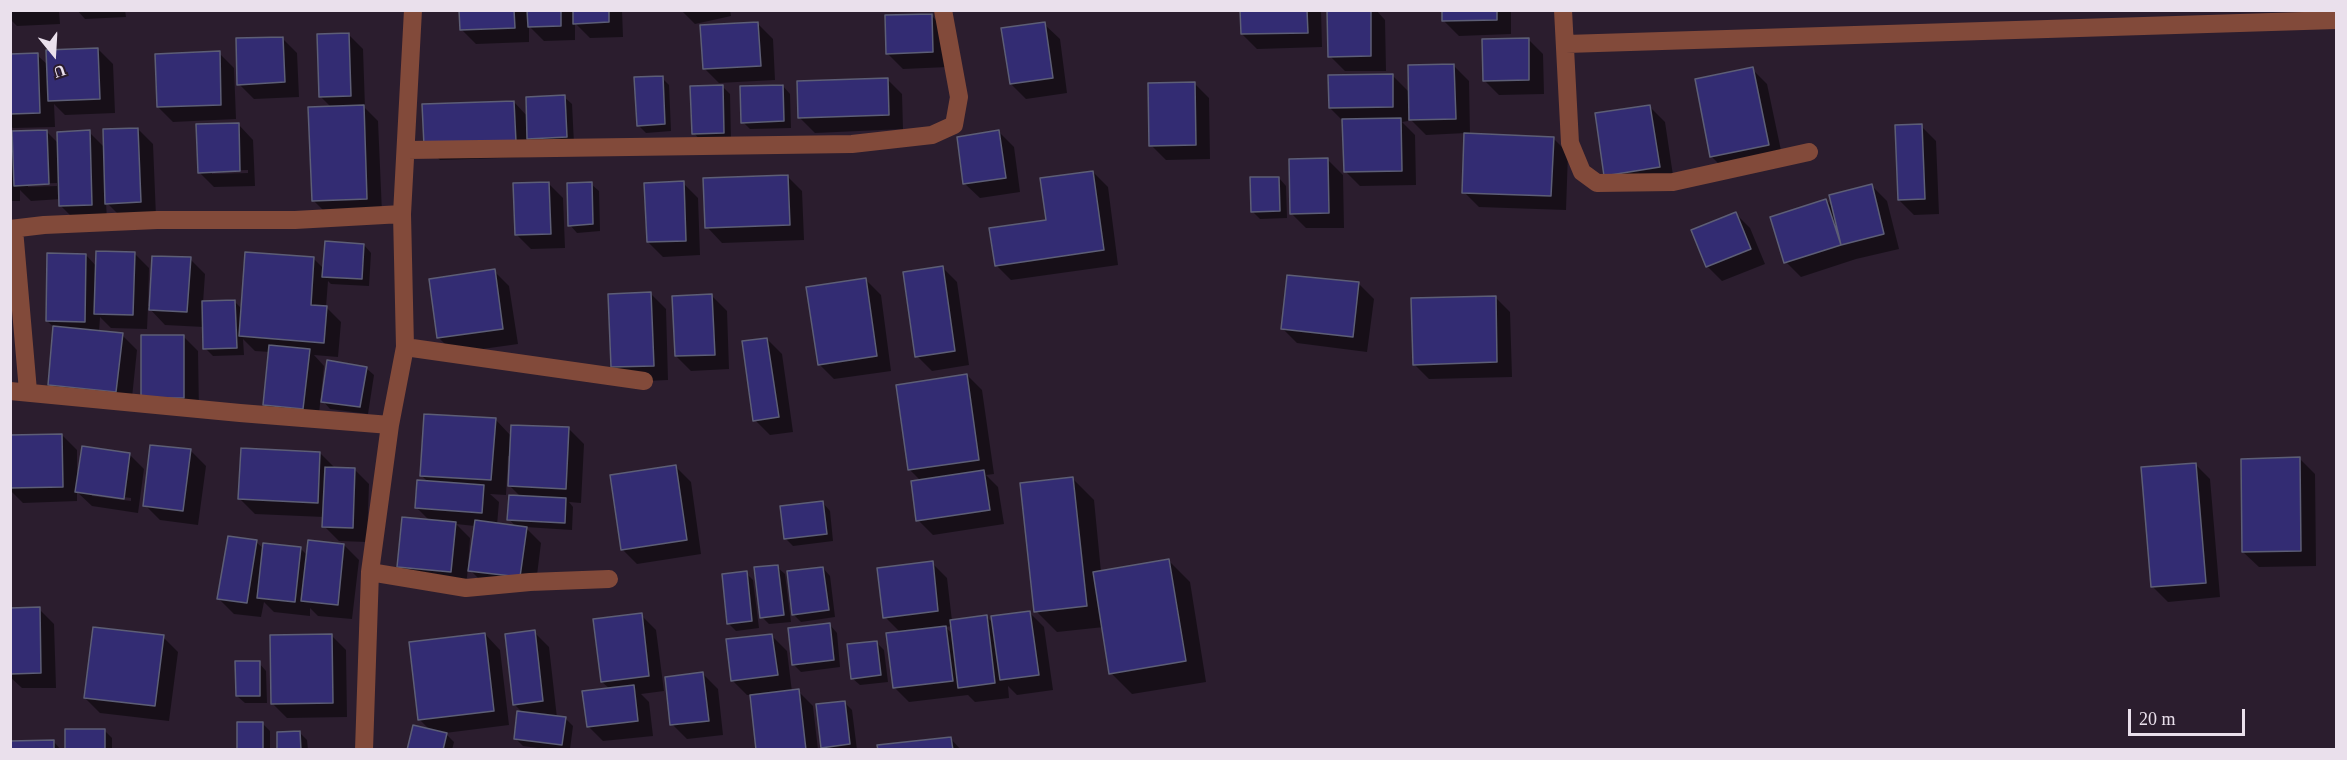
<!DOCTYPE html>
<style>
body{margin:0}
#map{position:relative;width:2347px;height:760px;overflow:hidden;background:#2b1d2e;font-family:"Times New Roman",serif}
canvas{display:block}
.frame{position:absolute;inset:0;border:12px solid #eae0ec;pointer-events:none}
.north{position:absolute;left:24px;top:24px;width:60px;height:60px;-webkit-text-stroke:4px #2b1d2e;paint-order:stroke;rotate:162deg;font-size:16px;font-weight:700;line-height:24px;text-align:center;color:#eae0ec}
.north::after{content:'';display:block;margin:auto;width:21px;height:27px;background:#eae0ec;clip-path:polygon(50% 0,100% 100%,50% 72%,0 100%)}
.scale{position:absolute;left:2128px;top:709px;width:117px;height:27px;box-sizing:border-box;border:3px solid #eae0ec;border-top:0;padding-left:8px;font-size:18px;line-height:21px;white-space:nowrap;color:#eae0ec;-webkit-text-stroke:4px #2b1d2e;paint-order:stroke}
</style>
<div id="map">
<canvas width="2347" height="760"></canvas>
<div class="frame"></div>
<div class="north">U</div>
<div class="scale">20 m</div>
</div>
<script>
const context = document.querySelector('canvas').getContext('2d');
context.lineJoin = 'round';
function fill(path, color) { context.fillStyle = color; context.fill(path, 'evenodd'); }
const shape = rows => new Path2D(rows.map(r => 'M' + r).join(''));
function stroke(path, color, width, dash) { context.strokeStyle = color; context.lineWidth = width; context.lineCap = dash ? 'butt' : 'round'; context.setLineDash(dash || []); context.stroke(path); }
const shadow = shape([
 [10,10,59,10,60,24,17,26,10,19],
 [77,10,125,10,126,17,85,19],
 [154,10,192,10,155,12],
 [461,10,622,10,623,37,590,38,575,23,575,40,544,41,529,26,529,42,476,44,461,29],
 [681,10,730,10,731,16,695,24],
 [1242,10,1321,10,1322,47,1257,49,1242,34],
 [1329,10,1376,10,1385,20,1386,71,1345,71,1330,56],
 [1444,10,1511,10,1511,34,1459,36,1444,21],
 [931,15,946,30,948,67,903,69,888,54],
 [758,24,773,39,775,80,719,83,704,68],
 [1044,24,1060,39,1067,93,1026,99,1011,84],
 [348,34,363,49,365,108,378,121,382,213,328,215,313,200,332,108,321,97],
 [282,38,297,53,299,97,254,99,239,84],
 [1528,39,1543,54,1544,94,1499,95,1484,80],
 [98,49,113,64,115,113,65,115,54,104,55,127,13,128,10,126,10,56,37,55,48,65],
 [219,53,234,68,236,119,173,122,158,107],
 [1454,66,1469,81,1470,135,1553,138,1568,153,1566,210,1479,207,1464,192,1466,133,1426,135,1408,117,1408,121,1402,122,1415,135,1416,185,1360,186,1345,171,1344,122,1330,108,1392,75,1410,93],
 [1752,69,1767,84,1783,160,1726,171,1711,156],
 [662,78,669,85,671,131,646,133,638,125],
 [887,79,902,94,903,129,815,133,800,118],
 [1194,83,1209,98,1210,159,1166,160,1151,145],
 [783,86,790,94,791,128,750,129,743,122],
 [723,87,730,94,731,140,701,141,694,133],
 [564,97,572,104,574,144,536,145,530,139,530,157,440,160,425,145,514,102,528,117],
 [1650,107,1665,122,1674,182,1605,175],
 [238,124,253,140,255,186,214,187,199,172],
 [248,170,248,173,212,174,212,171],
 [1921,126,1936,141,1939,214,1914,215,1899,200],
 [138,129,153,144,156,217,122,218,106,202,107,220,76,221,61,206,61,199,31,201,20,190,20,201,10,201,10,136,14,139,47,132,59,144,89,132,105,148],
 [57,183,57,186,28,187,28,184],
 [999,132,1014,147,1020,192,980,198,964,183],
 [1328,160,1343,175,1344,228,1306,228,1291,213],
 [1093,172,1108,187,1118,265,1011,280,996,265,1048,221],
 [787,176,802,191,804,240,722,243,707,227],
 [1279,178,1286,186,1287,218,1260,219,1252,211],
 [548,183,563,198,565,248,531,249,516,234],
 [683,183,698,198,700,255,663,257,648,242],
 [591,184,599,191,600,231,577,233,570,225],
 [1872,186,1887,201,1899,249,1856,259,1801,277,1786,262,1826,200,1834,208],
 [1735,213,1750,228,1765,264,1722,281,1707,266],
 [364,245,371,253,369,286,331,284,328,281,326,307,341,322,338,357,314,355,324,366,318,423,279,420,264,405,270,352,255,351,243,339,244,355,213,356,205,348,204,327,165,325,148,307,147,329,111,328,100,317,99,332,122,335,137,350,131,407,64,400,49,385,55,328,47,321,86,255,97,267,134,253,149,268,148,306,151,306,190,259,205,274,203,303,235,302,242,309,314,259,324,269],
 [942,267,957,282,969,365,932,371,917,356],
 [494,271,509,286,518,344,454,353,439,338],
 [866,280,881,295,891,371,834,379,819,364],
 [1359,284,1374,299,1367,352,1297,343,1282,328],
 [651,294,666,309,668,380,627,382,612,367],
 [712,296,727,311,729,369,691,371,676,356],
 [1495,297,1510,312,1512,377,1429,379,1414,364],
 [183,336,198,351,199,412,158,413],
 [767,339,782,354,793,432,770,435,755,420],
 [366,368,374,375,368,414,330,409,323,401],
 [967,375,982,390,994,474,986,475,998,487,1004,524,933,535,918,520,921,481,909,469],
 [495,419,512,437,569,429,584,444,581,503,569,502,573,507,572,530,525,527,541,543,535,591,485,585,468,568,466,586,414,582,399,567,430,521,416,507,428,482,422,476],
 [508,456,511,456,510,486,521,497,509,519,516,527,497,525,499,502,490,494,506,495],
 [456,524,475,526,470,566,468,566,470,538],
 [62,435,77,450,77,476,129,454,144,469,138,513,92,506,77,492,77,501,23,503,10,490,10,436],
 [92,493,131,498,131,501,92,496],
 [191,451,206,466,198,525,160,520,145,505],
 [320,453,335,468,354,469,369,484,367,542,339,541,324,526,324,517,255,514,240,499],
 [2300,459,2315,474,2316,566,2259,567,2243,552],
 [2195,464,2210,479,2220,597,2168,602,2153,587],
 [676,467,691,482,701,554,637,564,622,549],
 [1073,479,1094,500,1101,572,1169,561,1190,582,1206,682,1132,694,1111,673,1104,627,1057,632,1036,611],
 [823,503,830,511,833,541,793,546,785,538],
 [256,542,264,549,300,548,308,556,344,545,359,560,352,619,318,616,310,608,310,616,274,612,264,602,261,617,234,614,219,599],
 [932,563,947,578,952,621,987,617,994,624,1029,612,1044,627,1053,690,1017,695,1008,686,1009,698,975,702,968,695,909,702,894,687,901,633,885,617],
 [953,626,954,635,945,627],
 [777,567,785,574,791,622,769,624,762,617],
 [823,568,830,576,835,617,801,622,793,614],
 [746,573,753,580,759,628,736,631,728,623],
 [10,609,39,609,54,624,56,688,22,688,10,677],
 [641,615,656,630,664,691,641,694,649,702,653,736,603,741,588,726,610,689,602,682],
 [830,625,837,633,840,667,801,672,793,664],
 [534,632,549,647,557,718,566,719,573,726,570,749,579,750,553,750,523,746,515,738,523,713,514,704],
 [485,634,500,650,509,725,445,733,454,742,452,750,409,750,431,731,419,719],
 [331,635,346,650,347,717,287,718,272,703],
 [772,636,787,651,792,692,798,691,813,706,818,750,758,750,752,695,747,695,732,680],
 [163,637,178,652,169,721,100,713,85,698],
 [876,642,884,650,888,682,860,685,852,678],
 [259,663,266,671,267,703,245,703,237,696],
 [703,674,718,689,723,735,687,739,672,724],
 [844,702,852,710,857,750,825,750,822,747],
 [262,723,270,731,270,750,239,750],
 [104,730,112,738,112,750,67,750],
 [300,733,307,740,308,750,279,750],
 [951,739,961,750,879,750],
 [54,742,61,750,10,750]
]);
const building = shape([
 [459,10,514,10,515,28,460,30,459,10],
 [527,10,561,10,561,26,528,27,527,10],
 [573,10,609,10,609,22,573,24,573,10],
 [1240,10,1307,10,1308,33,1241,34,1240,10],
 [1327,10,1371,10,1371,56,1328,57,1327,10],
 [1442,10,1497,10,1497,20,1442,21,1442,10],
 [932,14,933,52,886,54,885,15,932,14],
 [758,22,761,66,703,69,700,25,758,22],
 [1045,22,1053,78,1010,84,1001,28,1045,22],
 [349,33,351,96,319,97,317,34,349,33],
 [283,37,285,82,237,85,236,38,283,37],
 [1529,38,1529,80,1483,81,1482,39,1529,38],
 [98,48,100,99,48,101,46,50,98,48],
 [220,51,221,105,157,107,155,54,220,51],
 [38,53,40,113,10,114,10,54,38,53],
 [1454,64,1456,119,1409,120,1408,65,1454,64],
 [1753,67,1769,145,1710,157,1695,79,1753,67],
 [1393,74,1393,107,1329,108,1328,75,1393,74],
 [663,76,665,124,637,126,634,77,663,76],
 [888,78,889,115,798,118,797,81,888,78],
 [1195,82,1196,145,1149,146,1148,83,1195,82],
 [723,85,724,133,692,134,690,86,723,85],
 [783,85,784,121,741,123,740,86,783,85],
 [565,95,567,137,527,139,526,97,565,95],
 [514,101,516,142,424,146,422,104,514,101],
 [364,105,367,199,312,201,308,107,364,105],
 [1650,105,1660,167,1604,176,1595,113,1650,105],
 [1401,118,1402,171,1344,172,1342,119,1401,118],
 [239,123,240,171,198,173,196,124,239,123],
 [1922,124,1925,199,1898,200,1895,125,1922,124],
 [138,128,141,202,105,204,103,129,138,128],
 [47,130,49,184,14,186,12,131,47,130],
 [90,130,92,205,59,206,57,132,90,130],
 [999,130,1006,178,963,184,957,137,999,130],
 [1464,133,1554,137,1551,196,1462,193,1464,133],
 [1328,158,1329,213,1290,214,1289,159,1328,158],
 [1093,171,1104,250,995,266,989,228,1046,220,1040,178,1093,171],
 [788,175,790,225,705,228,703,178,788,175],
 [1250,177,1279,177,1280,211,1251,212,1250,177],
 [684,181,686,241,647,242,644,183,684,181],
 [549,182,551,234,515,235,513,183,549,182],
 [592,182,593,224,568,226,567,183,592,182],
 [1872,184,1884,234,1841,245,1829,195,1872,184],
 [1826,199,1841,245,1784,263,1770,217,1826,199],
 [1736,212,1751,249,1706,267,1691,230,1736,212],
 [325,241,364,244,362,279,322,277,325,241],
 [96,251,135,252,133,315,94,314,96,251],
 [245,252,314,257,311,305,327,306,324,343,239,336,245,252],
 [47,253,86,254,85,322,46,321,47,253],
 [152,256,191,257,187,312,149,310,152,256],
 [943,266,955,351,915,357,903,272,943,266],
 [495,269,503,329,437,338,429,279,495,269],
 [1287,275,1359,282,1353,337,1281,329,1287,275],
 [866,278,877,356,818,365,806,287,866,278],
 [651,292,654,366,611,367,608,294,651,292],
 [712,294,715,355,675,356,672,296,712,294],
 [1496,296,1497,362,1413,365,1411,298,1496,296],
 [235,300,237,348,203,349,202,301,235,300],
 [53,326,123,333,116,392,48,385,53,326],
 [141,335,184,335,184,398,141,398,141,335],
 [767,338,779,417,753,421,742,341,767,338],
 [269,345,310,349,303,409,263,405,269,345],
 [327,360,367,367,360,407,321,402,327,360],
 [967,374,979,460,908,470,896,385,967,374],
 [424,414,496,418,491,480,420,476,424,414],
 [511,425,569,427,566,489,508,486,511,425],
 [62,434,63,487,10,488,10,435,62,434],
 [150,445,191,449,183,511,143,506,150,445],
 [82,446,130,453,124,499,75,492,82,446],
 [241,448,320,452,318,503,238,499,241,448],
 [2300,457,2301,551,2242,552,2241,459,2300,457],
 [2196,463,2206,583,2151,587,2141,467,2196,463],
 [676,465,687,540,621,550,610,475,676,465],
 [325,467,355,468,353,528,322,527,325,467],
 [984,470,990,510,916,521,911,481,984,470],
 [1073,477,1087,606,1034,612,1020,483,1073,477],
 [417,480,484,485,482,513,415,508,417,480],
 [509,495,566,498,565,523,507,520,509,495],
 [823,501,827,534,784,539,780,506,823,501],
 [402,517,456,522,451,572,397,567,402,517],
 [475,520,527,527,520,577,468,571,475,520],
 [228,536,257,540,247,603,217,599,228,536],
 [308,540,344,544,338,605,301,601,308,540],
 [263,543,301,547,295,602,257,598,263,543],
 [1169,559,1186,661,1109,674,1093,572,1169,559],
 [933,561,938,611,883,618,877,568,933,561],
 [778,565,784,615,760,618,754,567,778,565],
 [823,567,829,610,792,615,787,571,823,567],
 [747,571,752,621,727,624,722,574,747,571],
 [40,607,41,673,10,674,10,608,40,607],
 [1030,611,1039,675,1000,680,991,616,1030,611],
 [642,613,649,676,601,682,593,619,642,613],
 [987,615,995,683,958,688,950,620,987,615],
 [830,623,834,660,792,665,788,628,830,623],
 [946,626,953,681,893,688,886,633,946,626],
 [93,627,164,635,155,706,84,698,93,627],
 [535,630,543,701,513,705,505,634,535,630],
 [485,633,494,711,418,720,409,642,485,633],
 [332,634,333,703,271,704,270,635,332,634],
 [772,634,778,675,731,681,726,639,772,634],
 [877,641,881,675,851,679,847,644,877,641],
 [235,661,260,661,260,696,236,696,235,661],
 [703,672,709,721,670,725,665,677,703,672],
 [634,685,638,721,587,727,582,691,634,685],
 [799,689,806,750,756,750,750,695,799,689],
 [845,701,850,744,821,748,816,704,845,701],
 [517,711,566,717,562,745,514,739,517,711],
 [237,722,263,722,263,750,237,750,237,722],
 [413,725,447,733,443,750,407,750,413,725],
 [65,729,105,729,105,750,65,750,65,729],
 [300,731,301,750,277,750,277,732,300,731],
 [951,737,953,750,878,750,877,745,951,737],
 [54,740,54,750,10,750,10,741,54,740]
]);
const minor = shape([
 [1563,10,1570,143,1582,172,1597,183,1673,182,1809,152],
 [1566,44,2336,20],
 [407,150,852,144,932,135,954,125,959,97,943,10],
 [10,229,44,225,157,220,295,220,402,214],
 [14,229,28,391],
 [405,347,644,381],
 [10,391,240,413,390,425],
 [370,572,466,588,530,582,609,579],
 [364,750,370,572,390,425,405,347,402,214,413,10]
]);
fill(shadow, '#0007');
fill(building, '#332c73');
stroke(building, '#5d5e76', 1.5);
stroke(minor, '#824a3a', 18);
</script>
